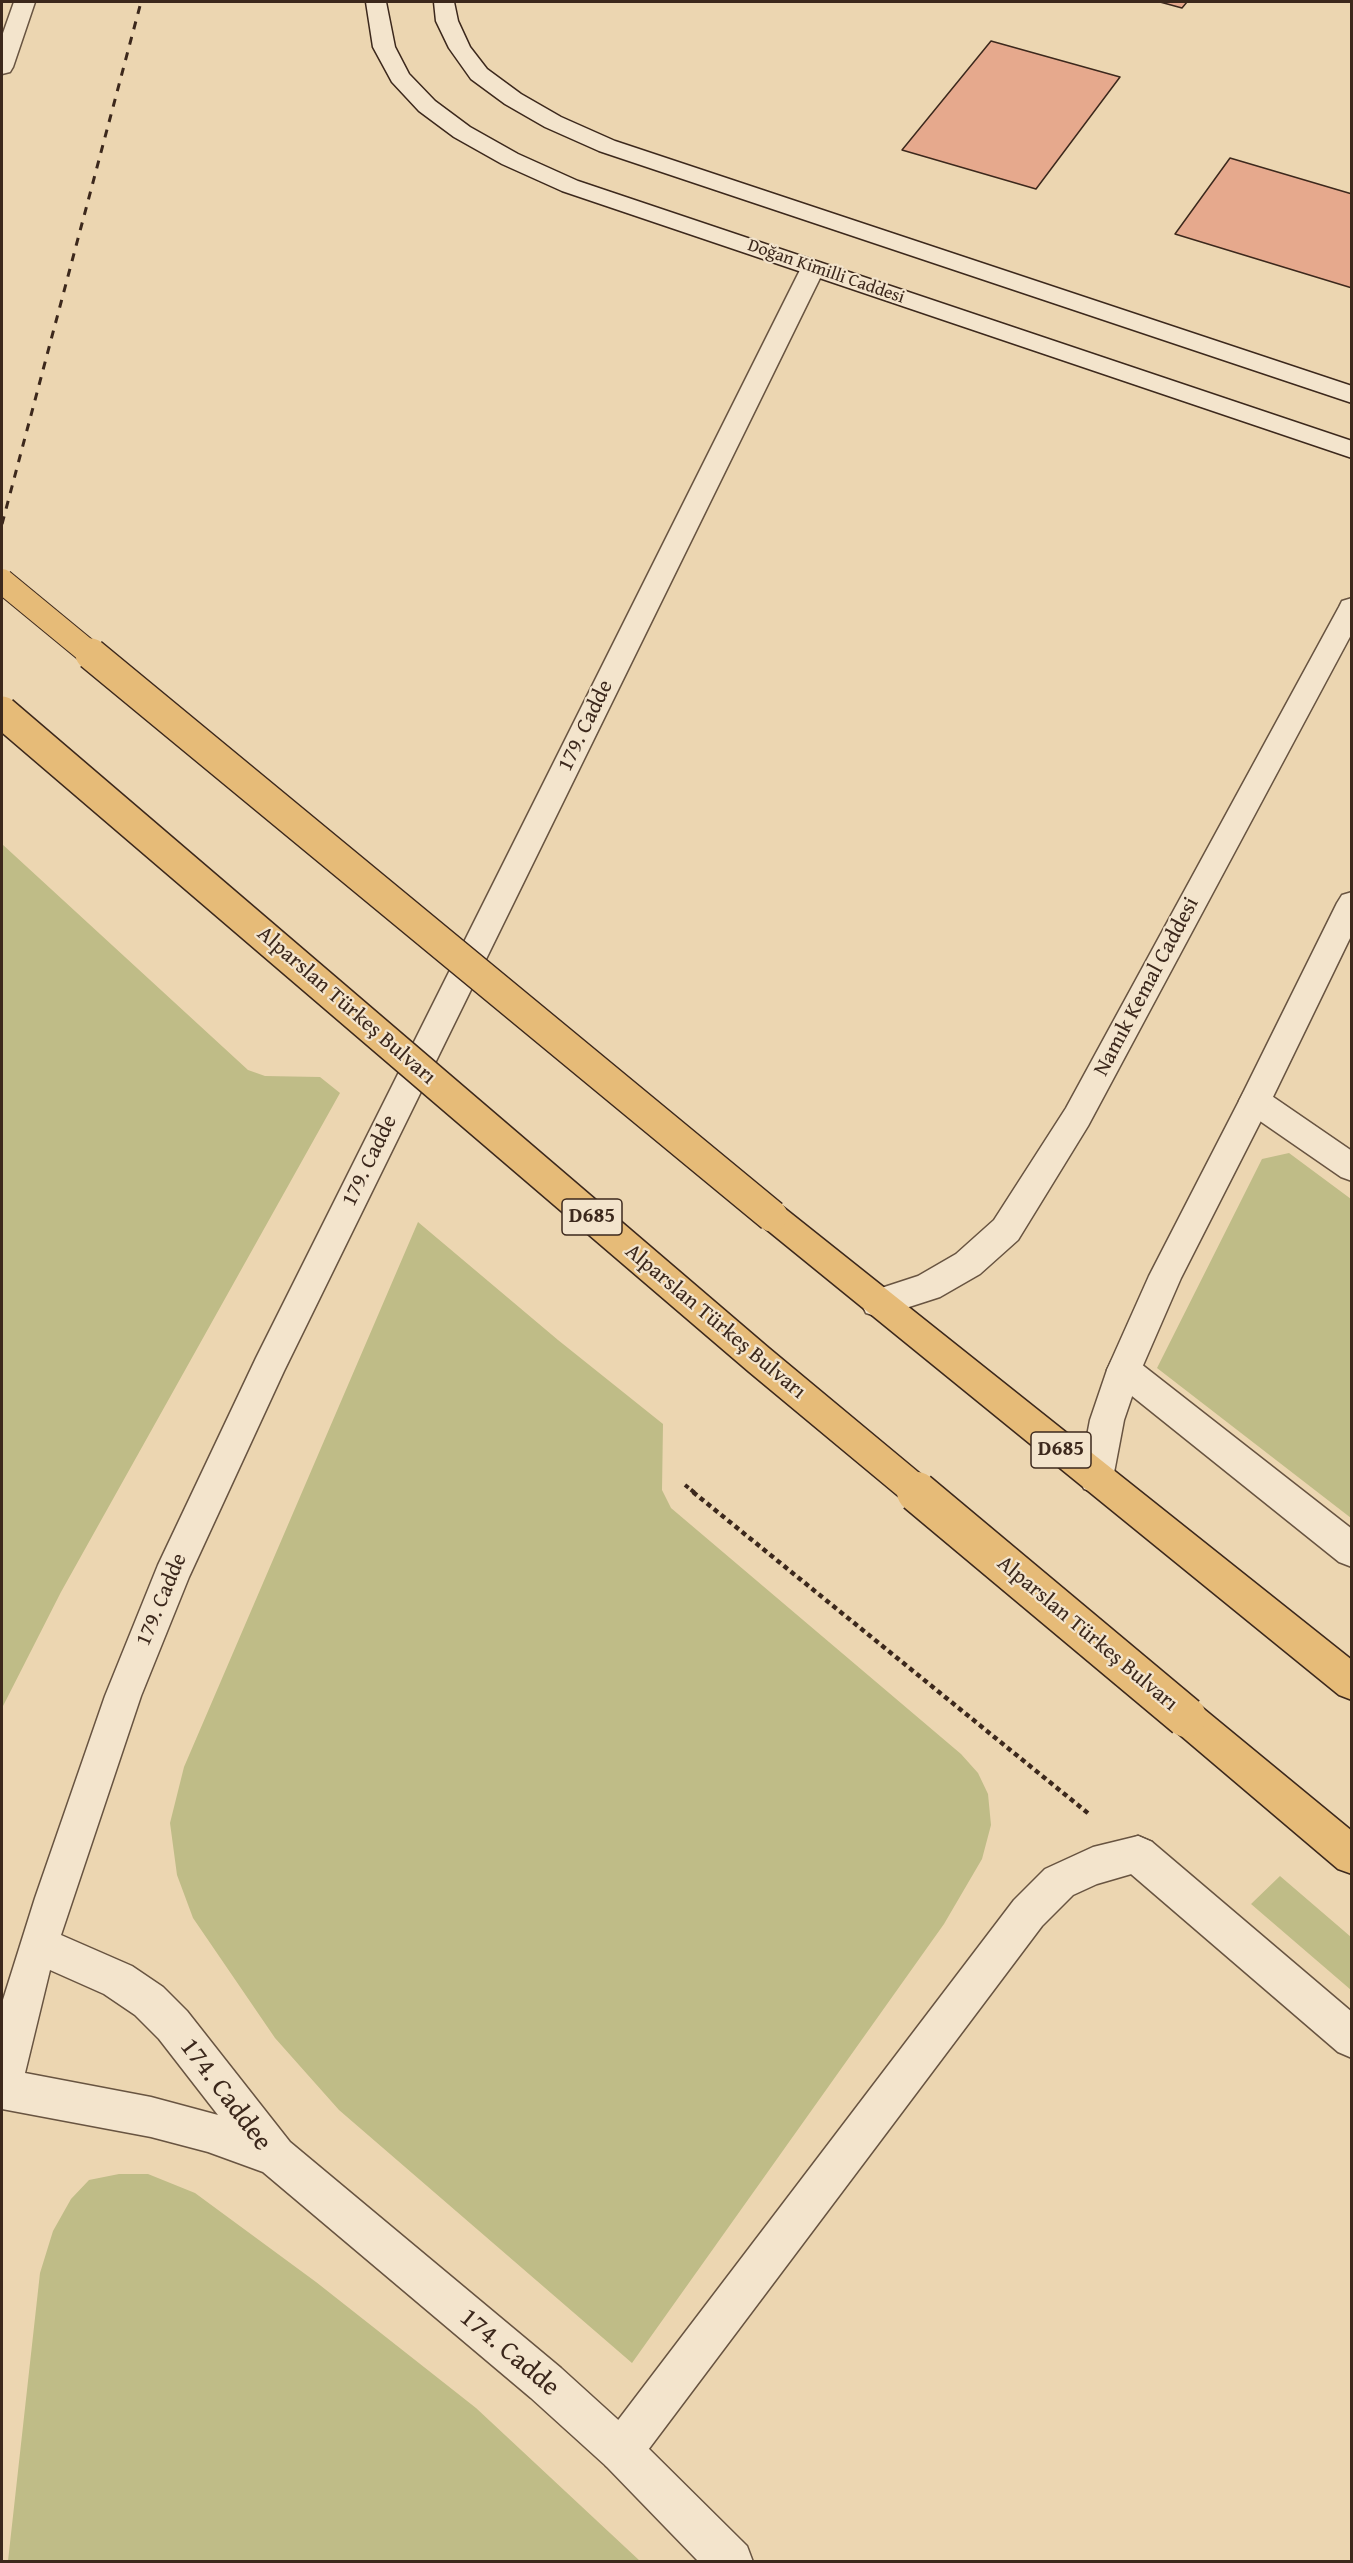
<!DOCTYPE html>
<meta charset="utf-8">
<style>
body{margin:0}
#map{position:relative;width:1353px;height:2563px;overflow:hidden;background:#ecd6b1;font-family:"Gentium Book Plus",serif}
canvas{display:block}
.frame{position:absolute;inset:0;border:3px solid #3c281c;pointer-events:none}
</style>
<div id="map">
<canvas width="1353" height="2563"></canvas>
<div class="frame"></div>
</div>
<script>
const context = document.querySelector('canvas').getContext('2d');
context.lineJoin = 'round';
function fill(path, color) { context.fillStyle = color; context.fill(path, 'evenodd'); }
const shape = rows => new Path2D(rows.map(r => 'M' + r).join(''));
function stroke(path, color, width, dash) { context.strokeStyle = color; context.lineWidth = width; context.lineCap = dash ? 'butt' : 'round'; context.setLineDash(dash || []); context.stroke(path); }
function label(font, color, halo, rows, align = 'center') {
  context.font = font + ' "Gentium Book Plus",serif'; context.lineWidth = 4.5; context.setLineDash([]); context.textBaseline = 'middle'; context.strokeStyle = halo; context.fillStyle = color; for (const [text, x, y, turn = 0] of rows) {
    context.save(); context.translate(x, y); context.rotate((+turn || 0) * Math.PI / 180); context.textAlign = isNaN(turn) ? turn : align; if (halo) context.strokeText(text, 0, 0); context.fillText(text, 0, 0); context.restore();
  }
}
const green = shape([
 [2,844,248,1070,265,1076,320,1077,340,1093,61,1592,2,1708],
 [1289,1153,1351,1199,1351,1518,1157,1368,1262,1159],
 [418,1222,558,1340,663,1424,662,1490,671,1508,961,1754,978,1773,988,1794,991,1825,982,1859,944,1924,632,2363,339,2110,275,2038,193,1918,177,1875,170,1823,184,1767],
 [1280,1876,1351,1937,1351,1990,1251,1904],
 [119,2174,148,2174,195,2193,316,2282,476,2408,640,2561,8,2561,40,2273,53,2231,71,2199,89,2180]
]);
const building = shape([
 [1160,2,1187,2,1182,8,1160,2],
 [991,41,1120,77,1036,189,902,150,991,41],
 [1230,158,1352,194,1352,288,1175,234,1230,158]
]);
const pathFar1 = shape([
 [685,1485,695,1493]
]);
const path = shape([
 [693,1492,1089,1814]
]);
const service = shape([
 [1255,1089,1266,1092,1352,1151,1352,1181,1341,1177,1244,1110,1239,1101,1244,1092,1255,1089],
 [1138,1836,1152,1842,1157,1855,1152,1868,1097,1884,1073,1895,1042,1926,636,2466,621,2473,606,2466,599,2451,606,2436,1014,1900,1045,1869,1093,1847,1138,1836]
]);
const minor = shape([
 [14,2,35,2,13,67,10,72,2,74,2,36,14,2],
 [813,261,821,263,825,268,284,1371,189,1577,141,1696,61,1935,132,1966,163,1987,187,2011,290,2142,561,2368,636,2436,747,2546,753,2562,699,2562,606,2466,531,2398,263,2172,208,2152,151,2137,2,2109,2,2003,35,1898,105,1696,158,1565,256,1358,801,268,805,263,813,261],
 [50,1970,104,1994,135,2015,159,2039,218,2115,151,2097,25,2073,50,1970],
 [1124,1355,1136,1360,1352,1529,1352,1567,1339,1562,1112,1380,1107,1370,1112,1360,1124,1355],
 [1138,1836,1152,1842,1352,2012,1352,2058,1338,2052,1124,1868,1119,1855,1124,1842,1138,1836]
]);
const tertiary = shape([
 [1352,598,1352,633,1088,1126,1018,1240,980,1274,940,1297,878,1317,866,1313,861,1303,866,1293,918,1276,956,1254,994,1220,1066,1108,1339,607,1342,601,1352,598],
 [1352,892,1352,934,1271,1101,1181,1278,1141,1370,1124,1420,1113,1478,1108,1489,1096,1493,1084,1489,1079,1478,1090,1420,1107,1370,1149,1276,1239,1101,1337,903,1342,895,1352,892]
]);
const secondary = shape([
 [366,2,386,2,395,47,409,74,435,101,470,127,518,154,578,181,1352,441,1352,458,562,191,502,164,454,137,419,111,392,82,373,47,366,2],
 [434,2,454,2,458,21,470,47,487,69,521,94,561,117,615,141,1352,386,1352,403,599,151,545,127,505,104,471,79,449,48,436,21,434,2]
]);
const trunk = shape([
 [772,1203,783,1207,1352,1660,1352,1700,1339,1695,761,1225,756,1216,761,1207,772,1203],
 [1186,1700,1199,1705,1352,1831,1352,1874,1338,1869,1173,1729,1168,1717,1173,1705,1186,1700]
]);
const rail = shape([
 [2,524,141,2]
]);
const trunkBridgeFar2 = shape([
 [2,581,93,656]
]);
const trunkBridgeFar1 = shape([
 [91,654,772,1216],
 [2,712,759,1360,919,1493]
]);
const trunkBridge = shape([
 [917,1492,1186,1717]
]);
const farStreetnames = [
 ["Doğan Kimilli Caddesi",826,272,19]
];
const shields = [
 [592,1217,60],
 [1061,1450,60]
];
const shieldNames = [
 ["D685",592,1217],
 ["D685",1061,1450]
];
const streetNames = [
 ["179. Cadde",586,726,-64],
 ["Namık Kemal Caddesi",1147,987,-62],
 ["Alparslan Türkeş Bulvarı",346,1006,41],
 ["179. Cadde",370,1161,-64],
 ["Alparslan Türkeş Bulvarı",715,1322,40],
 ["179. Cadde",162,1600,-67],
 ["Alparslan Türkeş Bulvarı",1087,1634,40]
];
const nearStreetnames = [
 ["174. Caddee",225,2095,53],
 ["174. Cadde",509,2353,40]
];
fill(green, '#bfbc87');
fill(building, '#e6a98d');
stroke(building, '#3c281c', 1.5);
stroke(service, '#685441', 3);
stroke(minor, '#685441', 3);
stroke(tertiary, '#685441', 3);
stroke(secondary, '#3c281c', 3);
stroke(trunk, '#3c281c', 3);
stroke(pathFar1, '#3c281c', 4, [4.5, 3]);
stroke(path, '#3c281c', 4.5, [5, 4]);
fill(service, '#f3e4cc');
fill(minor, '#f3e4cc');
fill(tertiary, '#f3e4cc');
fill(secondary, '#f3e4cc');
fill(trunk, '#e6bb78');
stroke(rail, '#3c281c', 3, [8, 8]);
stroke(trunkBridgeFar2, '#3c281c', 26, []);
stroke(trunkBridgeFar1, '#3c281c', 34, []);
stroke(trunkBridge, '#3c281c', 43, []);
stroke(trunkBridgeFar2, '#e6bb78', 24);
stroke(trunkBridgeFar1, '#e6bb78', 31);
stroke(trunkBridge, '#e6bb78', 40);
label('18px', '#3c281c', '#f3e4cc', farStreetnames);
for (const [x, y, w] of shields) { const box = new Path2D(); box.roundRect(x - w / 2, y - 18, w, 36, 4.5); context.fillStyle = '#f3e4cc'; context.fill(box); stroke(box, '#3c281c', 1.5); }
label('bold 21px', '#3c281c', null, shieldNames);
label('22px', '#3c281c', '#f3e4cc', streetNames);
label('27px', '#3c281c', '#f3e4cc', nearStreetnames);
</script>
